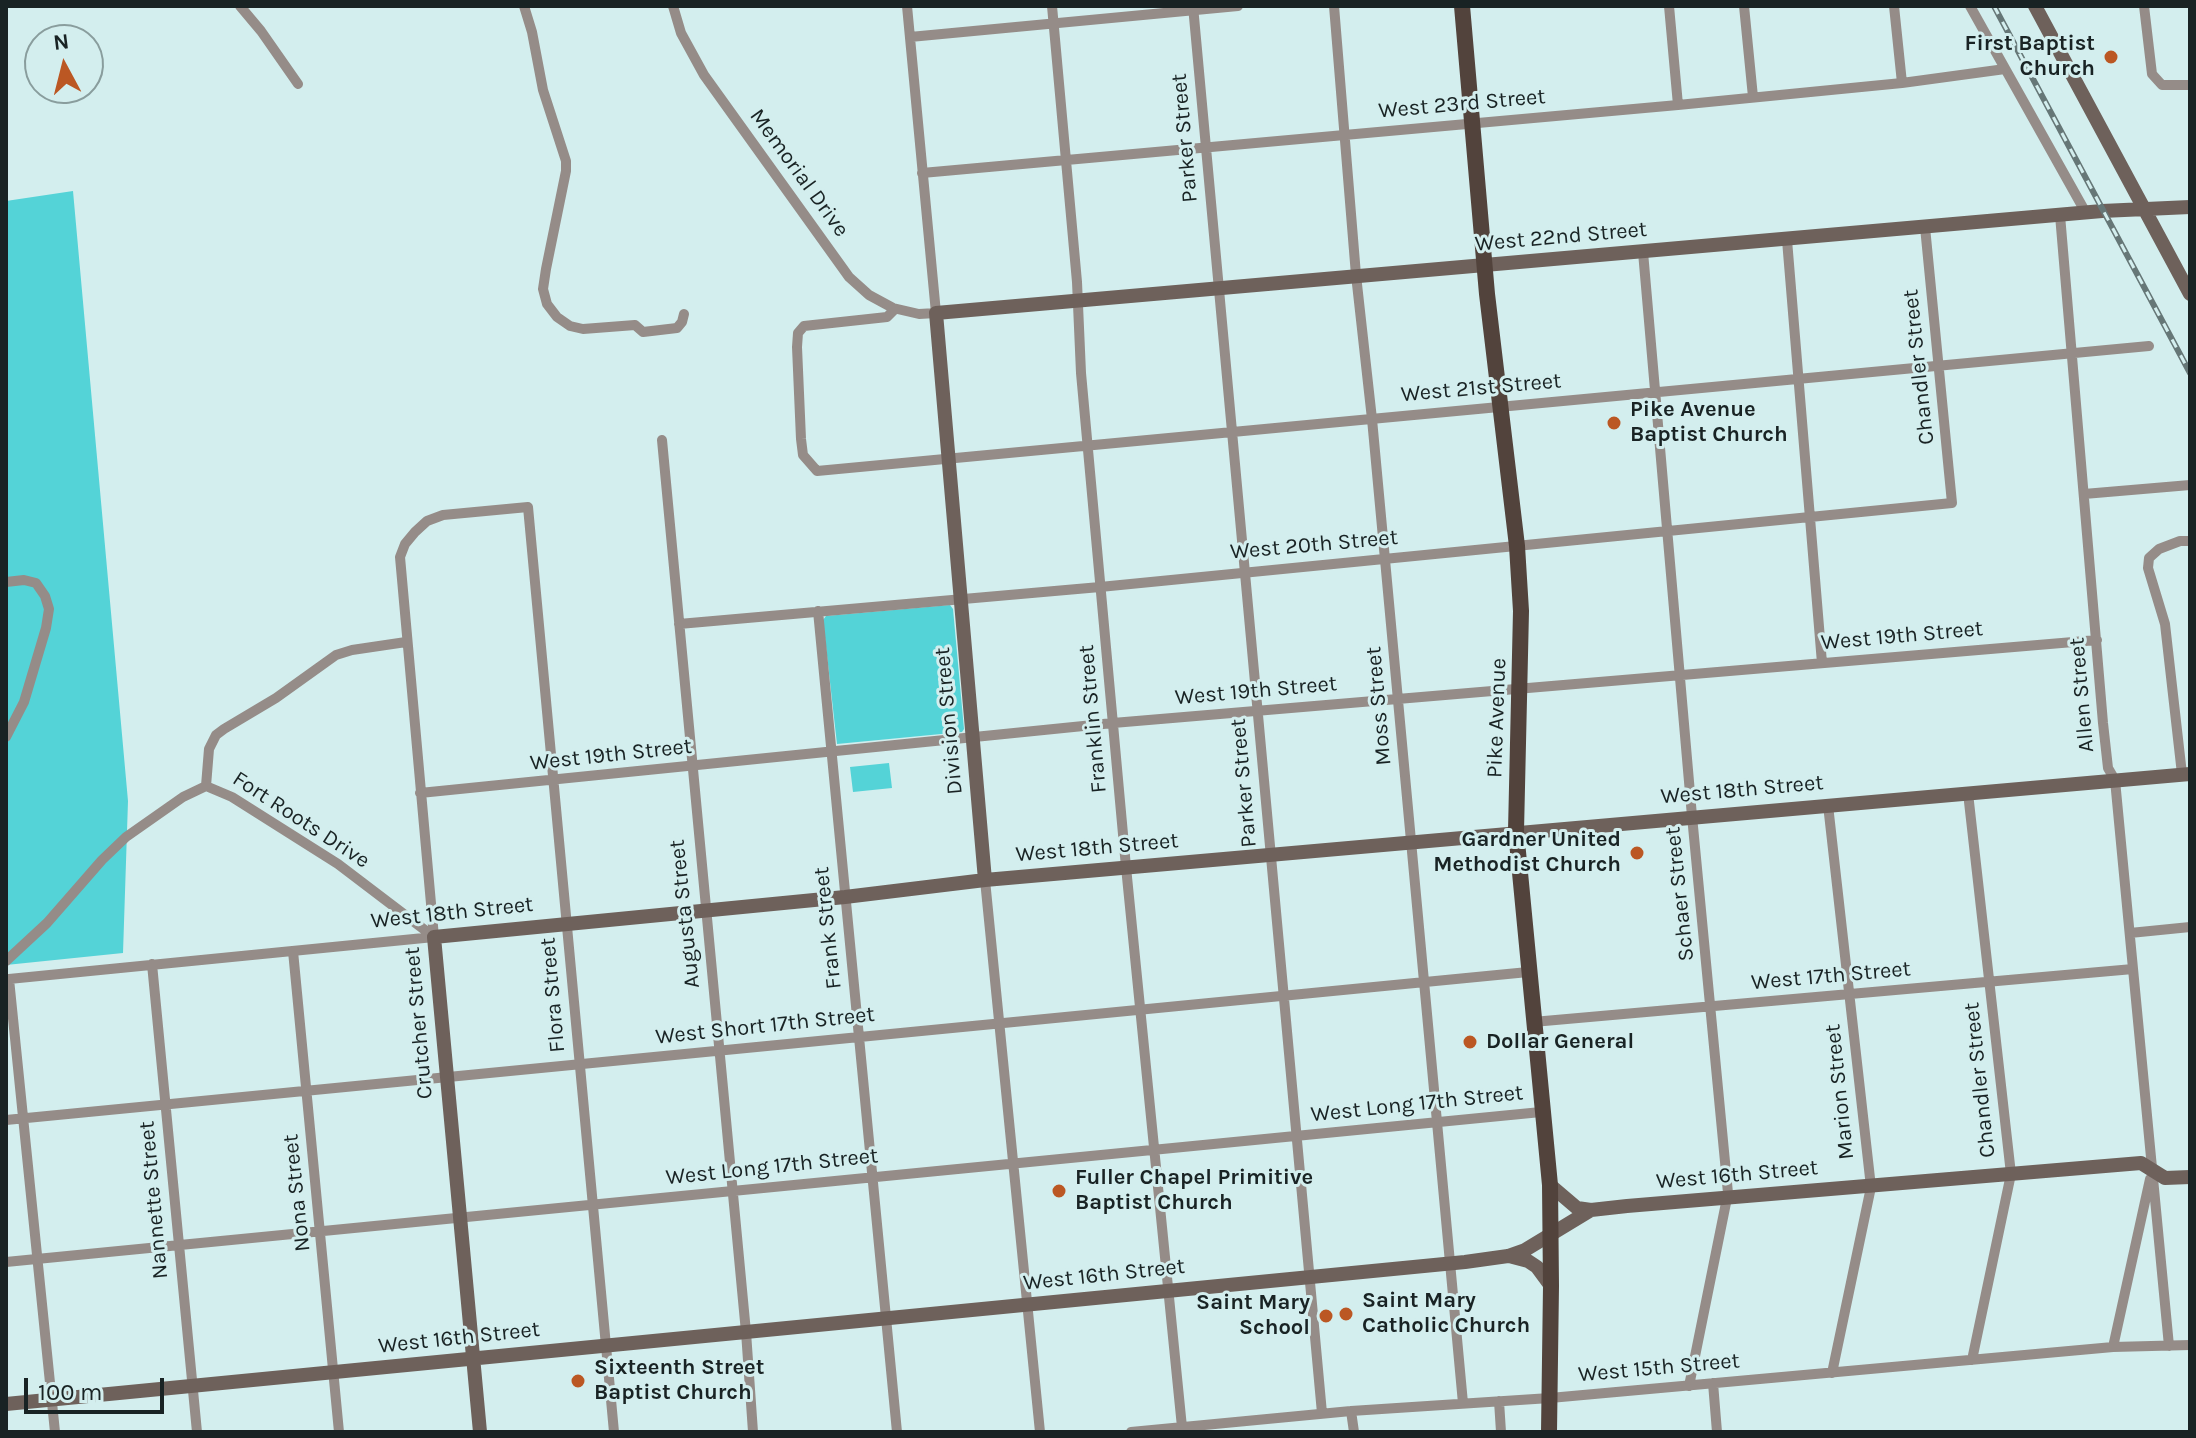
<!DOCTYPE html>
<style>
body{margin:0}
#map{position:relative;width:2196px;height:1438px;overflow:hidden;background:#d3eeee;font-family:Karla,sans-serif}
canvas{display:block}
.frame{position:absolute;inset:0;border:8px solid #192324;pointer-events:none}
.north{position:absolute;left:24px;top:24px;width:80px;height:80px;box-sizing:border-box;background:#d3eeee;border:2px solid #899d9d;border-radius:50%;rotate:353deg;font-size:22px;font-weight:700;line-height:32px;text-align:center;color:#192324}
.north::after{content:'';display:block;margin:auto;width:28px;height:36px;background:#bb5723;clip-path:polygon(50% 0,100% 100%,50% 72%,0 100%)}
.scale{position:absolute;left:24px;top:1378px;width:140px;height:36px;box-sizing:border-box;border:4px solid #192324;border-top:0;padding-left:10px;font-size:24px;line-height:28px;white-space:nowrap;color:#192324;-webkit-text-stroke:6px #d3eeee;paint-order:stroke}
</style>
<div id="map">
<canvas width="2196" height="1438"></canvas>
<div class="frame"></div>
<div class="north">N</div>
<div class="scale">100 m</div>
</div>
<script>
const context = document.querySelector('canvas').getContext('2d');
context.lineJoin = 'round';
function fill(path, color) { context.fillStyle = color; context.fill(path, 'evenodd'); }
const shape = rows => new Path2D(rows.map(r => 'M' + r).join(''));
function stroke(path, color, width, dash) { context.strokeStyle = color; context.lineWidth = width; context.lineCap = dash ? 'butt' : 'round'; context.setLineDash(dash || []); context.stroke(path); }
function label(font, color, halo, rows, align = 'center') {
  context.font = font + ' Karla,sans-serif'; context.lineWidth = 6; context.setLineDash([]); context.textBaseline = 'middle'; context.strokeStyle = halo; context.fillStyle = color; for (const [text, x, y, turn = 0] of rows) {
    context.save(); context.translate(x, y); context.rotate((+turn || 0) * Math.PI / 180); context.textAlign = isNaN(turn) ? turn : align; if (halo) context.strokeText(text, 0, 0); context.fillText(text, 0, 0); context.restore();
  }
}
const green = shape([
 [73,191,128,801,123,953,6,965,6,201],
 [950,605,953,609,964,729,962,732,837,744,823,620,826,616],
 [889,763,892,788,853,792,850,767]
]);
const street = shape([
 [240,6,261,31,298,84],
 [524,6,532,32,543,90,566,161,566,171,546,269,543,289,547,304,557,317,570,326,583,329,635,325,643,332,677,328,682,322,684,314],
 [673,6,681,33,704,75,849,277,869,295,893,308,919,314,936,313,907,6],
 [1052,6,1077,282,1081,373,1126,867,1182,1427],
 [1193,6,1322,1413],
 [1334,6,1356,275,1372,419,1463,1403],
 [1669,6,1678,105],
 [1744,6,1753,97],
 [1894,6,1902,83],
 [1970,6,2086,213],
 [2144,6,2152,74,2162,85,2190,85],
 [910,37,1238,6],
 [922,173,1678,105,1902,83,2005,69],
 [2060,215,2103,723,2108,768,2115,780,2169,1346],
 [1787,240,1822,663],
 [1643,252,1692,816,1728,1193,1689,1386],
 [895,309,887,317,804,326,798,333,797,347,801,439,803,455,817,471,2149,346],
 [662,440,746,1332,753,1432],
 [2084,494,2190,485],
 [6,582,24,580,36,583,45,596,49,609,46,628,24,702,6,737],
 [818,611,897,1432],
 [679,624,1100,587,1952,503,1925,227],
 [2182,774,2165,624,2148,568,2149,558,2159,549,2180,541,2190,541],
 [206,786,209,749,216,735,224,729,276,698,336,655,352,650,406,642],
 [420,793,1113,723,2097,640],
 [1968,793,2011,1174,1972,1360],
 [1828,805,1871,1187,1832,1373],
 [985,880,1040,1432],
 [2130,933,2190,927],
 [434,937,400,557,405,544,415,532,427,521,443,515,528,507,614,1432],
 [293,951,339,1432],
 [6,961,47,923,102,860,126,837,183,797,206,786,232,797,338,864,434,937],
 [152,964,197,1432],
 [1533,1022,2133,969],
 [6,1120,1528,972],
 [6,1262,1541,1112],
 [2113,1347,2150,1179],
 [1713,1383,1717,1432],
 [1499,1401,1501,1432],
 [1351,1411,1354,1432],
 [55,1432,9,979,434,937],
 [1131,1432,1351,1411,1550,1398,2113,1347,2190,1345]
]);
const secondary = shape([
 [2035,6,2190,294],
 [985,880,936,313,2102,211,2190,207],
 [1550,1185,1577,1208,1591,1210],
 [1509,1256,1528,1261,1537,1267,1551,1286],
 [6,1404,1465,1262,1508,1256,1525,1250,1591,1210,1627,1206,2141,1163,2165,1178,2190,1177],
 [480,1432,434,937,845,897,985,880,2190,774]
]);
const primary = shape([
 [1462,6,1487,294,1517,546,1521,611,1516,831,1550,1185,1551,1286,1549,1432]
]);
const rail = shape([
 [1994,6,2190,373]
]);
const markers = [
 [2111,57,8,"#bb5723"],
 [1614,423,8,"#bb5723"],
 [1637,853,8,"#bb5723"],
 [1470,1042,8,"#bb5723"],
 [1059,1191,8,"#bb5723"],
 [1346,1314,8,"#bb5723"],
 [1326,1316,8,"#bb5723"],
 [578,1381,8,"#bb5723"]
];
const poiNames = [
 ["First Baptist",2095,44,"right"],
 ["Church",2095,69,"right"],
 ["Pike Avenue",1630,410],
 ["Baptist Church",1630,435],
 ["Gardner United",1621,840,"right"],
 ["Methodist Church",1621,865,"right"],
 ["Dollar General",1486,1042],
 ["Fuller Chapel Primitive",1075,1178],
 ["Baptist Church",1075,1203],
 ["Saint Mary",1362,1301],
 ["Catholic Church",1362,1326],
 ["Saint Mary",1310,1303,"right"],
 ["School",1310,1328,"right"],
 ["Sixteenth Street",594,1368],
 ["Baptist Church",594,1393]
];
const streetNames = [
 ["West 23rd Street",1462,104,-5],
 ["Parker Street",1185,138,-95],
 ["Memorial Drive",799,173,54],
 ["West 22nd Street",1561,237,-5],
 ["Chandler Street",1919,367,-96],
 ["West 21st Street",1481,388,-5],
 ["West 20th Street",1314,545,-5],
 ["West 19th Street",1902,636,-5],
 ["West 19th Street",1256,691,-5],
 ["Allen Street",2082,695,-95],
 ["Moss Street",1379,706,-95],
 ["Pike Avenue",1497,718,-88],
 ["Franklin Street",1093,719,-95],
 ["Division Street",949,721,-95],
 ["West 19th Street",611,755,-6],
 ["Parker Street",1244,783,-95],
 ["West 18th Street",1742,790,-5],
 ["Fort Roots Drive",301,820,33],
 ["West 18th Street",1097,848,-5],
 ["Schaer Street",1680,894,-96],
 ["West 18th Street",452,913,-6],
 ["Augusta Street",685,914,-96],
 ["Frank Street",828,928,-96],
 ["West 17th Street",1831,976,-5],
 ["Flora Street",553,995,-95],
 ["Crutcher Street",419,1023,-95],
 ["West Short 17th Street",765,1026,-6],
 ["Chandler Street",1980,1080,-96],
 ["Marion Street",1840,1092,-96],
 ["West Long 17th Street",1417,1104,-6],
 ["West Long 17th Street",772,1167,-6],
 ["West 16th Street",1737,1175,-5],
 ["Nona Street",297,1193,-96],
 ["Nannette Street",154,1200,-95],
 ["West 16th Street",1104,1275,-6],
 ["West 16th Street",459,1338,-6],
 ["West 15th Street",1659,1368,-5]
];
fill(green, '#54d3d7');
stroke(street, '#958c88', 10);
stroke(secondary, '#6e615b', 14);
stroke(primary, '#52433c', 16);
stroke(rail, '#677', 6);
stroke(rail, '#d3eeee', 3, [9]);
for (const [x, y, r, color] of markers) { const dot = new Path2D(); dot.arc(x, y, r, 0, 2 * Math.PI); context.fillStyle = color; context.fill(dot); stroke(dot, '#d3eeee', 3); }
label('bold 22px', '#192324', '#d3eeee', poiNames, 'left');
label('22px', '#192324', '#d3eeee', streetNames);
</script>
